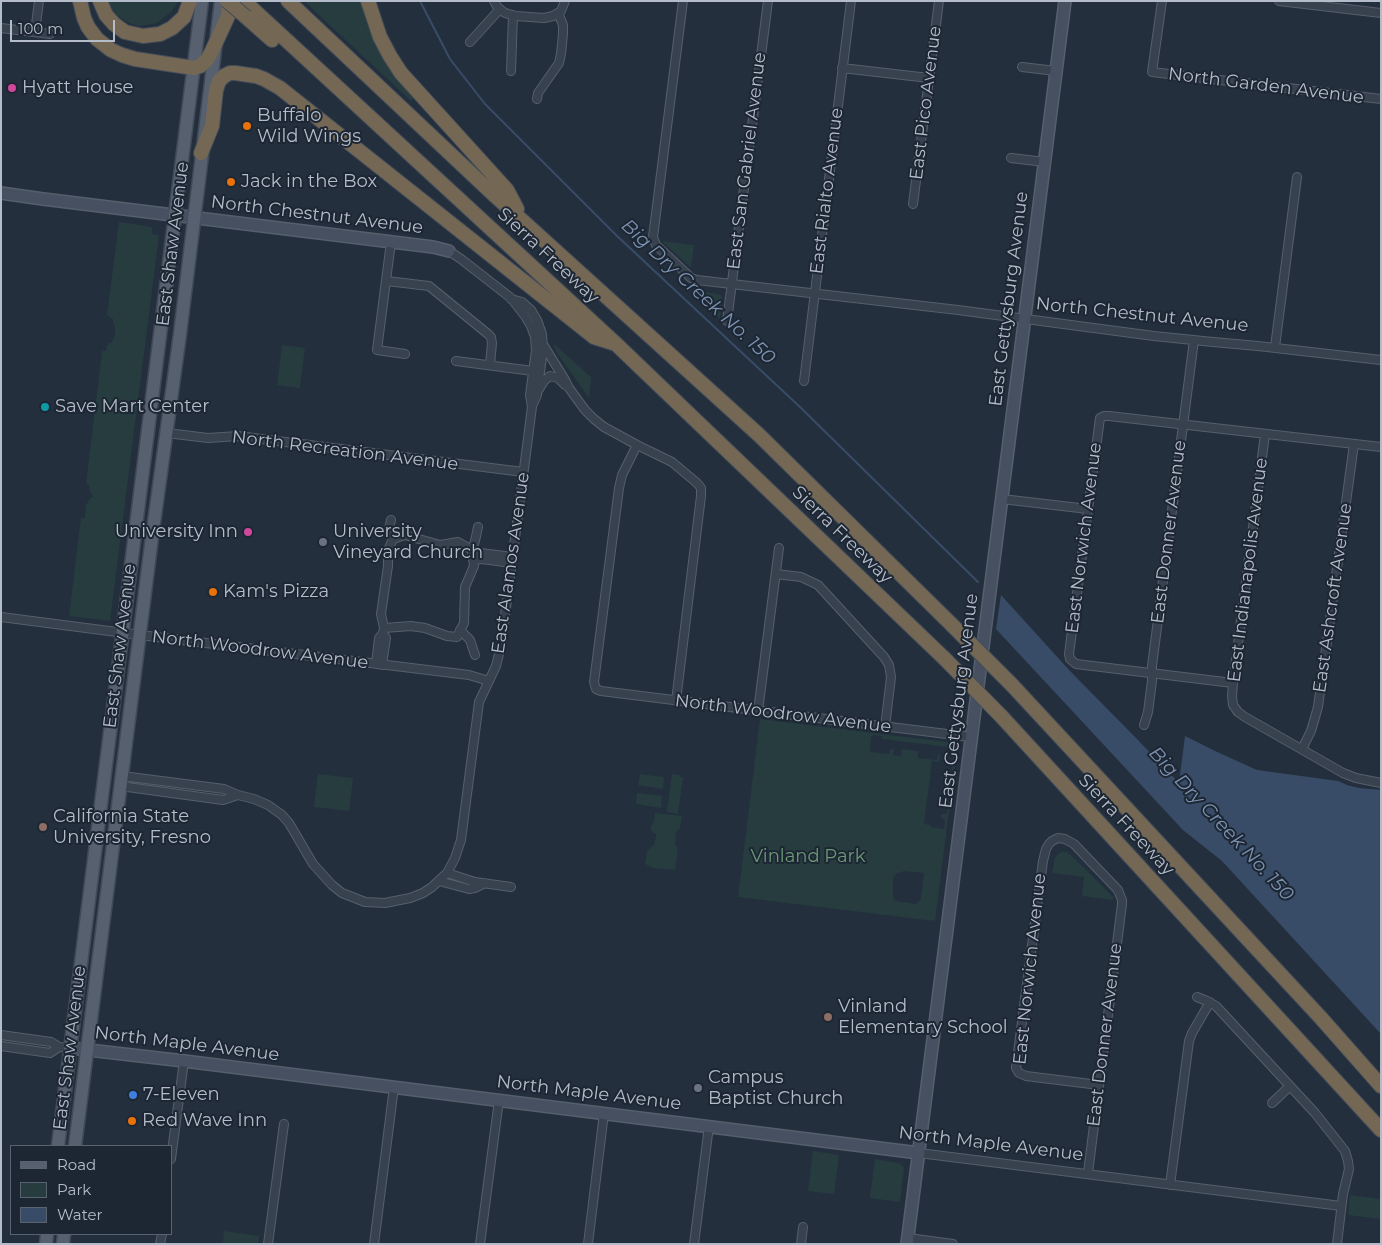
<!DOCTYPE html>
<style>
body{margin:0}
#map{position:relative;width:1382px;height:1245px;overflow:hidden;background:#242f3e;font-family:Montserrat,sans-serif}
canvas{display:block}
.frame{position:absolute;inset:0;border:2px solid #b4bcc9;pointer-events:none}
.legend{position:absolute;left:10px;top:1145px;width:162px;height:90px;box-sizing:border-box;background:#1d2633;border:1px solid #59626f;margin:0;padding:6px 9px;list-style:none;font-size:15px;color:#b4bcc9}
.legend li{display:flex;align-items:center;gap:10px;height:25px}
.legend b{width:25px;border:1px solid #59626f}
.scale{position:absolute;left:10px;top:20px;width:105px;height:22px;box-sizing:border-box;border:2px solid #b4bcc9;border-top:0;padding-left:6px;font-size:15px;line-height:18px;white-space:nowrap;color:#b4bcc9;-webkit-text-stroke:4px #1d2633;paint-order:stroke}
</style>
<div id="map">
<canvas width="1382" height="1245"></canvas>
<div class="frame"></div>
<ul class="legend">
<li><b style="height:6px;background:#56606e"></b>Road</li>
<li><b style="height:14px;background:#263c3f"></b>Park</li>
<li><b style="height:14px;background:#394c67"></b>Water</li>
</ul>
<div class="scale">100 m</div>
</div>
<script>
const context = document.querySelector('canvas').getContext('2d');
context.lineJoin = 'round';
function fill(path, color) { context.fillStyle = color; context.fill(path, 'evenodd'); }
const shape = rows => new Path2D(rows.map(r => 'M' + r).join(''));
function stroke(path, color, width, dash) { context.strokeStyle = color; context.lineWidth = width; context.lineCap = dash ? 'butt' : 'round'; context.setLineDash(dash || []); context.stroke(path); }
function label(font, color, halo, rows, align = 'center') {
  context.font = font + ' Montserrat,sans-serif'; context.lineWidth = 4; context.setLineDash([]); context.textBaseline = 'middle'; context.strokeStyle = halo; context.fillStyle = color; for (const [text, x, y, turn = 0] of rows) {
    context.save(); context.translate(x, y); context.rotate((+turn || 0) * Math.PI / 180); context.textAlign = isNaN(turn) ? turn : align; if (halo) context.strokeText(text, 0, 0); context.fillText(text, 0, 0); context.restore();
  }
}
const green = shape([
 [108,1,179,1,171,12,157,23,140,26,132,24,118,17,112,10],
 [304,1,361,1,367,23,375,43,385,60,415,97,411,101],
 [119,222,152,227,152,234,159,235,110,621,69,616,81,518,85,518,86,505,91,497,93,497,93,495,91,494,89,485,86,484,102,351,106,351,108,343,111,343,115,336,115,327,113,322,113,319,107,315],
 [662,241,694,245,691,267,689,266],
 [690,290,718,294,722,296,720,319],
 [553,343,591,377,589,398,557,353],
 [282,345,305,348,300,388,277,385],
 [760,719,954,743,957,747,935,921,738,897],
 [873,735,882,736,882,739,949,747,949,751,954,751,947,814,941,814,941,817,945,820,944,829,931,827,930,825,924,824,932,761,939,762,940,754,938,754,937,760,918,758,918,751,902,749,901,756,893,755,894,748,890,750,889,754,870,752,871,737],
 [904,871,924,873,921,899,916,904,896,901,893,897,893,878,896,874],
 [318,774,353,778,349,811,314,807],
 [640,774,664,777,663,789,638,785],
 [672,774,680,775,680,777,683,777,678,814,667,812],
 [637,793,662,796,661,808,636,804],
 [655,813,682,816,680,828,676,832,675,844,678,849,675,870,653,868,645,864,647,851,654,845,656,836,656,834,652,832,650,827,654,821],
 [1062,852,1067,852,1071,855,1113,897,1113,900,1082,896,1084,877,1052,873,1055,858,1058,854],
 [813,1151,839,1155,834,1194,808,1191],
 [875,1159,898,1163,903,1166,904,1168,900,1202,870,1198],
 [1350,1195,1381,1199,1381,1219,1348,1215],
 [224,1231,259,1236,258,1244,223,1244]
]);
const water = shape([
 [1001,595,1069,670,1136,738,1179,783,1185,736,1215,751,1257,770,1338,781,1347,785,1359,788,1381,790,1381,1034,1222,861,1183,830,996,629]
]);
const stream = shape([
 [421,3,450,59,485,104,616,235,800,407,978,582]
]);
const street = shape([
 [494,1,498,8,505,13,516,16,544,18,553,16,561,11,565,1],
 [683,1,653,237,656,245,691,278,697,280,958,310,1154,336,1213,342,1258,346,1381,360],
 [1162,1,1152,72,1381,99],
 [1279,1,1381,13],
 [1,28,50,34],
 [35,32,39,1],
 [470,42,500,9],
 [1022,67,1056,71],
 [842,68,929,78],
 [511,71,513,15],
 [537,99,538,93,559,63,561,54,563,34,563,25,558,13],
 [1011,158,1045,162],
 [913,204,939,1],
 [391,242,377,350,405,354],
 [387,281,429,286,488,334,491,337,492,343,490,365],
 [511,299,522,302,531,310,537,320,542,334,543,349,537,395,532,406],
 [727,321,768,1],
 [544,346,565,380,569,388,585,410,594,419,604,427,637,445,672,462,697,483,701,488,701,496,676,701],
 [1275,347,1297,177],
 [456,361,533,371],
 [804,381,851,1],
 [539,389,544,381,550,376,558,378,565,385],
 [167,433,208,438,238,436,523,472],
 [1265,434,1233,683,1232,696,1233,705,1238,712,1245,717,1343,773,1356,778,1381,783],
 [637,445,622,475,619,488,594,682,596,689,601,691,971,737],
 [1002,499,1088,509],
 [391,520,389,529,393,539],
 [472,550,475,541,478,527],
 [472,552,513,557],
 [473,560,482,559,512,563],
 [776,574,801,577,818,585,884,657,889,665,891,677,885,727],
 [1,617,140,635,469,675,489,681],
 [460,630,470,640,475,655],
 [383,633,384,628,381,614,388,566,388,550,393,539,405,535,440,545,458,542,472,550,474,566,465,587,464,623,457,637,447,636,425,628,411,626,384,628],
 [376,664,379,638,383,633,386,638,382,665],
 [1233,683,1076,664,1070,659,1069,654,1100,418,1104,416,1109,416,1381,447],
 [758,711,779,548],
 [1144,725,1148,712,1152,681,1152,666,1194,340],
 [1302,749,1311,731,1318,707,1354,444],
 [122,776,224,789,238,795,254,799,268,805,282,815,289,823,313,864,332,885,342,893,365,902,385,903,410,898,423,893,432,887,447,873,455,858,461,840,479,702,496,666,501,646,532,407,530,395,536,350,535,337,531,326,525,316,511,298,461,259,449,251],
 [120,786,223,800,238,795],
 [447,873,475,882,511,887],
 [439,881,469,889,475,888,485,883],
 [1197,997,1207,1001,1216,1006,1315,1113,1345,1151,1348,1161,1349,1169,1343,1194,1337,1244],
 [1,1035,51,1042,59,1047],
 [1,1046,50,1053,59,1047,71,1048],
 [1272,1103,1290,1086],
 [919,1153,1341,1206],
 [171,1159,184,1061],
 [1088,1173,1122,904,1122,900,1118,890,1074,844,1065,839,1058,838,1052,841,1049,844,1046,849,1043,861,1016,1068,1019,1073,1026,1076,1099,1085],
 [1170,1185,1189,1041,1192,1033,1210,1002],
 [908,1238,953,1244],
 [160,1244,162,1234],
 [268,1244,284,1124],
 [374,1244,394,1087],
 [480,1244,499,1100],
 [588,1244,604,1113],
 [694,1244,709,1126],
 [801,1244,803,1227]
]);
const secondary = shape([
 [1,193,43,199,433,247,449,251],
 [71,1048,184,1061,919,1153],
 [907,1244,1065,1]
]);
const primary = shape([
 [58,1146,202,1],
 [75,1146,152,537,180,334,221,1],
 [46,1244,47,1234],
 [63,1244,64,1234]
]);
const highway = shape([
 [80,1,84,18,88,27,97,39,111,50,122,55,135,59,194,68,200,66,206,61,211,53,228,16,230,1],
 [100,1,106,15,114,24,125,32,143,36,160,34,172,28,184,17,190,1],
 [244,1,616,344,945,659],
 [288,1,493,194,759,435,951,624],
 [368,1,380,37,390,56,401,73,507,190,517,209],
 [246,17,272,40],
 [201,153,212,126,216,90,219,81,224,76,230,73,235,73,256,76,264,79,280,88,594,337,613,343],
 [1012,685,1321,1018,1381,1086],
 [1002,717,1381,1130]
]);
const highwayBridge = shape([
 [227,1,246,17],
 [951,624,1012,685],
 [945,659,1002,717]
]);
const markers = [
 [12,88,5,"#d1479c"],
 [247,126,5,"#e8710a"],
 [231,182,5,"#e8710a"],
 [45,407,5,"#0f9aa8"],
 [248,532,5,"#d1479c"],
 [323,542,5,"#6b7280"],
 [213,592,5,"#e8710a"],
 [43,827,5,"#8d6e63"],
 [828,1017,5,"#8d6e63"],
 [698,1088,5,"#6b7280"],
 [133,1095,5,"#3f7fe0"],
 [132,1121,5,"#e8710a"]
];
const streetNames = [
 ["North Garden Avenue",1266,86,7],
 ["East Pico Avenue",926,103,-83],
 ["East San Gabriel Avenue",747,161,-83],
 ["East Rialto Avenue",827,191,-83],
 ["North Chestnut Avenue",317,215,7],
 ["East Shaw Avenue",173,244,-83],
 ["Sierra Freeway",548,256,43],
 ["East Gettysburg Avenue",1009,299,-83],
 ["North Chestnut Avenue",1142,315,6],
 ["North Recreation Avenue",345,451,7],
 ["East Donner Avenue",1169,532,-83],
 ["Sierra Freeway",842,535,44],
 ["East Norwich Avenue",1084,538,-83],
 ["East Alamos Avenue",511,563,-82],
 ["East Indianapolis Avenue",1248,570,-83],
 ["East Ashcroft Avenue",1333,598,-82],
 ["East Shaw Avenue",120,646,-83],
 ["North Woodrow Avenue",260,650,7],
 ["East Gettysburg Avenue",959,701,-83],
 ["North Woodrow Avenue",783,714,7],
 ["Sierra Freeway",1126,825,47],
 ["East Norwich Avenue",1030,969,-84],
 ["East Donner Avenue",1105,1035,-83],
 ["North Maple Avenue",187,1044,7],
 ["East Shaw Avenue",70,1048,-83],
 ["North Maple Avenue",589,1093,7],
 ["North Maple Avenue",991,1144,7]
];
const poiNames = [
 ["Hyatt House",22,88],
 ["Buffalo",257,116],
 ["Wild Wings",257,137],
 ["Jack in the Box",241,182],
 ["Save Mart Center",55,407],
 ["University Inn",238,532,"right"],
 ["University",333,532],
 ["Vineyard Church",333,553],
 ["Kam's Pizza",223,592],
 ["California State",53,817],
 ["University, Fresno",53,838],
 ["Vinland",838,1007],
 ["Elementary School",838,1028],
 ["Campus",708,1078],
 ["Baptist Church",708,1099],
 ["7-Eleven",143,1095],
 ["Red Wave Inn",142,1121]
];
const parkNames = [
 ["Vinland Park",808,857]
];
const waterNames = [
 ["Big Dry Creek No. 150",698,292,43],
 ["Big Dry Creek No. 150",1221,824,47]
];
fill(green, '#263c3f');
fill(water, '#394c67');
stroke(stream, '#394c67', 2);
stroke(street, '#565f6c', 10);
stroke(secondary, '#565f6c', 14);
stroke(primary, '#414a57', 15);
stroke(highway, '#434c59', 16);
stroke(street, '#38414e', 8);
stroke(secondary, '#465061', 11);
stroke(primary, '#56606e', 12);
stroke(highway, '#746855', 14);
stroke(highwayBridge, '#434c59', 16, []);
stroke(highwayBridge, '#746855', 14);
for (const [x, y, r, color] of markers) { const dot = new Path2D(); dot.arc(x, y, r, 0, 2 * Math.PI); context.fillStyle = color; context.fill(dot); stroke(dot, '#1d2633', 2); }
label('18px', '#b4bcc9', '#1d2633', streetNames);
label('18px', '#b4bcc9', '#1d2633', poiNames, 'left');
label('18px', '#6b9a76', '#1d2633', parkNames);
label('italic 19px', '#7c92b1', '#1d2633', waterNames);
</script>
